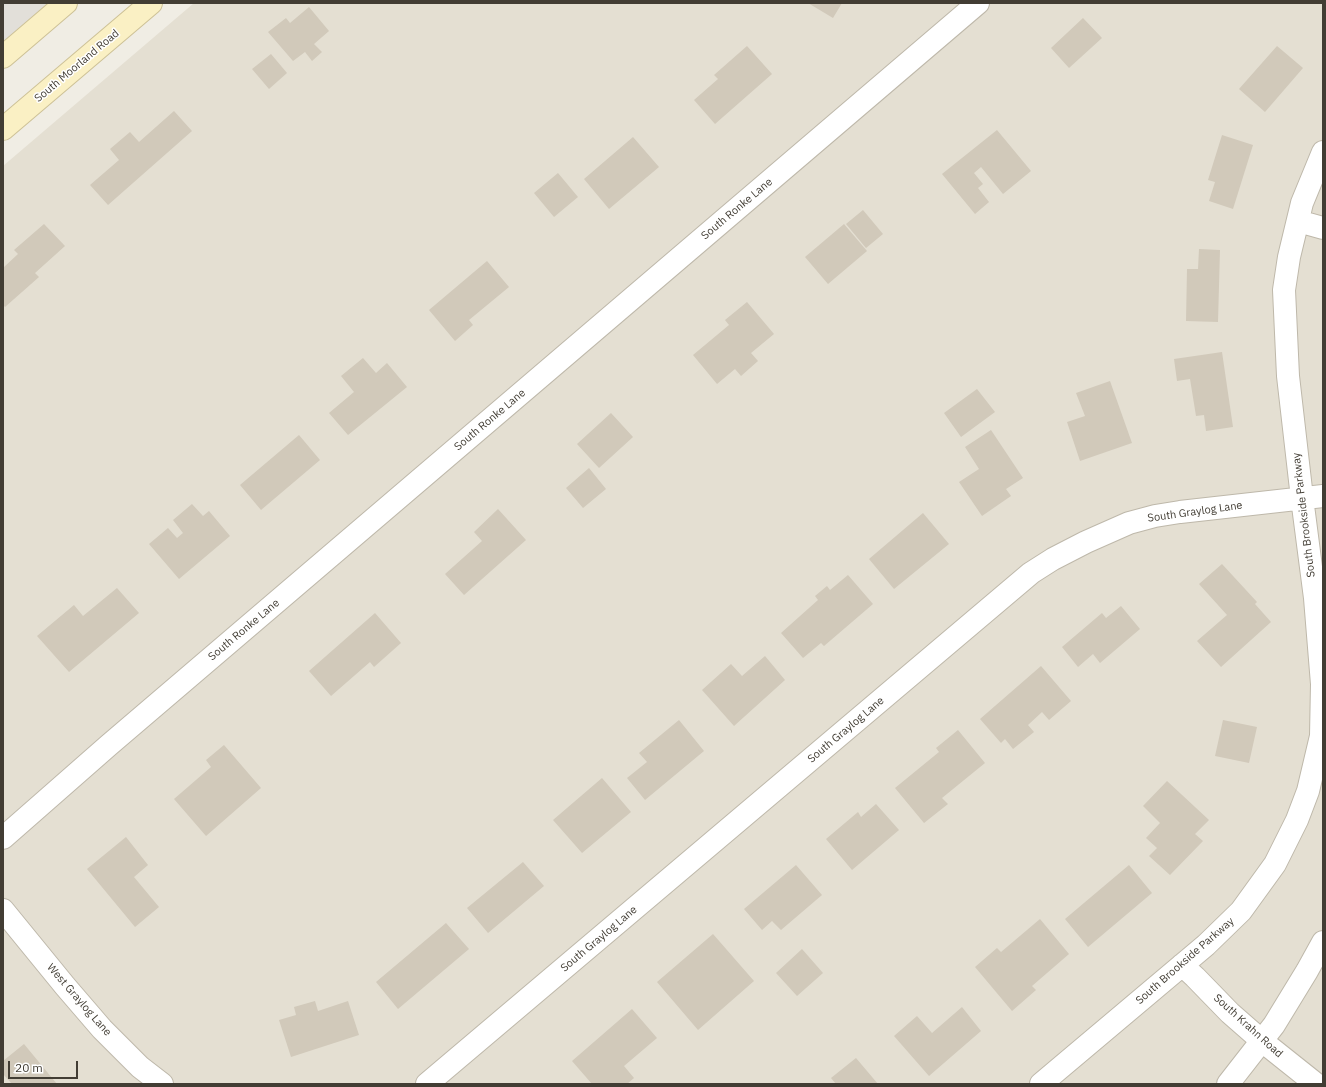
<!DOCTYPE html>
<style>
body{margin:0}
#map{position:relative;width:1326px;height:1087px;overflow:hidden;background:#f0ede4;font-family:"IBM Plex Sans",sans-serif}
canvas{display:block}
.frame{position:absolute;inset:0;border:4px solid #423d34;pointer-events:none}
.scale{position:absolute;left:8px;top:1061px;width:70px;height:18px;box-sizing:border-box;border:2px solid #423d34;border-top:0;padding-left:5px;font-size:12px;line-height:14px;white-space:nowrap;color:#423d34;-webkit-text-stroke:3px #fff;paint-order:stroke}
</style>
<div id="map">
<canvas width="1326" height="1087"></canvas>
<div class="frame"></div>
<div class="scale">20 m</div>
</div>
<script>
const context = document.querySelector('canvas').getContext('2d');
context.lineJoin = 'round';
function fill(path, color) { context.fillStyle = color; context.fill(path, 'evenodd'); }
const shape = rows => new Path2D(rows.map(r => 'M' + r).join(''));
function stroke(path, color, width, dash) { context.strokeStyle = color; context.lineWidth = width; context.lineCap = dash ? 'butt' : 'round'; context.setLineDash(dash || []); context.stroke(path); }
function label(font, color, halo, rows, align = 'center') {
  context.font = font + ' "IBM Plex Sans",sans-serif'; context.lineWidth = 3; context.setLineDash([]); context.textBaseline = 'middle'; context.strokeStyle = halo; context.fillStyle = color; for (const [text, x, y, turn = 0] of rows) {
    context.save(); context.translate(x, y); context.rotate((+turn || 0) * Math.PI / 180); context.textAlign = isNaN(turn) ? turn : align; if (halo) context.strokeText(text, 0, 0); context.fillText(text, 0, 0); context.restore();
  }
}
const residential = shape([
 [194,3,1323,3,1323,1084,3,1084,3,166]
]);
const industrial = shape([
 [3,3,66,3,3,57]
]);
const building = shape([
 [808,3,842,3,833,18],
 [309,7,329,31,314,44,322,52,312,61,305,52,293,61,268,32,286,18,290,23],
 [1083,18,1102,38,1069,68,1051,48],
 [747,46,772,74,715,124,694,100,718,79,714,75],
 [1277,46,1303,68,1265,112,1239,89],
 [271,54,287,73,269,89,252,69],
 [174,111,192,131,108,205,90,185,119,160,110,149,130,132,139,142],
 [997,130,1031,171,1003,194,981,167,974,173,983,184,978,188,989,202,975,214,942,174],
 [1222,135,1253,145,1233,209,1209,201,1215,182,1208,180],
 [633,137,659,167,609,209,584,179],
 [558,173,578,197,554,217,534,193],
 [863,210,883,234,866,248,846,224],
 [44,224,65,246,35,273,39,277,5,307,3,305,3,268,18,254,14,250],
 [844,224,867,251,828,284,805,257],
 [1199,249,1220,250,1218,322,1186,321,1187,269,1198,269],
 [487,261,509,287,469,320,473,325,455,341,429,310],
 [747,302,774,334,751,353,758,361,741,376,735,369,717,384,693,355,729,325,725,320],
 [1222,352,1233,427,1206,431,1204,415,1196,416,1190,379,1177,381,1174,359],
 [363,358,376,373,387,363,407,387,348,435,329,413,354,392,341,376],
 [1110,381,1132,443,1080,461,1067,422,1085,416,1076,393],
 [977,389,995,412,961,437,944,413],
 [611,413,633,437,599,468,577,444],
 [991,430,1023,478,1006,489,1011,496,982,516,959,482,979,469,965,447],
 [299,435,320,460,261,510,240,485],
 [589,468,606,489,583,508,566,488],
 [192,504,203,516,209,511,230,536,179,579,149,544,168,528,177,538,183,533,173,520],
 [498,509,526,540,464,595,445,574,482,541,474,532],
 [923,513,949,544,894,589,869,559],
 [1222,564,1257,602,1255,604,1271,622,1221,667,1197,641,1227,615,1199,584],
 [848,575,873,604,824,646,821,643,803,658,781,633,818,600,815,596,827,586,830,590],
 [117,588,139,613,69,672,37,636,74,605,83,616],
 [1121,606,1140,629,1100,663,1093,654,1078,667,1062,647,1102,613,1106,618],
 [375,613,401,643,374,667,370,662,331,696,309,671],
 [765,656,785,680,734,726,702,690,731,664,742,676],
 [1041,666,1071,701,1049,720,1042,712,1028,725,1034,732,1013,749,1005,739,1001,743,980,719],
 [679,720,704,751,645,800,627,778,647,762,639,753],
 [1223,720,1257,727,1249,763,1215,756],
 [958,730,985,763,942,798,948,804,924,823,895,788,939,752,936,748],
 [224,745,261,788,206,836,174,799,211,767,206,760],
 [602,778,631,812,582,853,553,820],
 [1167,781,1209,820,1195,834,1203,841,1170,875,1149,856,1157,848,1146,838,1160,823,1143,806],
 [876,804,899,830,852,870,826,839,858,812,861,817],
 [126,837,148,865,134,877,159,907,135,927,87,869],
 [523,862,544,886,488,933,467,908],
 [796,865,822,895,781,930,772,921,762,930,744,909],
 [1129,865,1152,893,1088,947,1065,919],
 [1040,919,1069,954,1032,986,1036,990,1012,1011,975,967,997,948,1001,952],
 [446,923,469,949,398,1009,376,982],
 [713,934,754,981,698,1030,657,982],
 [802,949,823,973,797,996,776,973],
 [315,1001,318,1011,348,1001,359,1035,291,1057,279,1020,296,1015,294,1007],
 [962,1007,981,1031,929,1076,894,1036,917,1016,932,1033],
 [632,1009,657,1038,624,1066,634,1078,627,1084,592,1084,572,1061],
 [24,1044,57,1084,12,1084,3,1074,3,1061],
 [856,1058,878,1084,836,1084,831,1078]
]);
const minor = shape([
 [1298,221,1323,228],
 [3,838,109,745,978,3],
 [3,910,65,986,102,1029,140,1067,162,1084],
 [1182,965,1195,977,1230,1013,1262,1041,1316,1084],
 [427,1084,1031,573,1053,559,1086,542,1129,523,1155,516,1180,512,1323,496],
 [1041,1084,1206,945,1241,911,1275,864,1297,820,1308,791,1321,736,1322,684,1315,598,1302,498,1288,376,1284,290,1289,257,1302,203,1323,152],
 [1228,1084,1274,1025,1307,971,1323,942]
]);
const secondary = shape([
 [3,57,66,3],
 [3,129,151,3]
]);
const streetNames = [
 ["South Moorland Road",77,66,-40],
 ["South Ronke Lane",737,209,-40],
 ["South Ronke Lane",490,420,-40],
 ["South Graylog Lane",1195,512,-8],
 ["South Brookside Parkway",1304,515,-97],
 ["South Ronke Lane",244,630,-40],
 ["South Graylog Lane",846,730,-40],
 ["South Graylog Lane",599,939,-40],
 ["South Brookside Parkway",1185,961,-41],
 ["West Graylog Lane",79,1000,49],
 ["South Krahn Road",1248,1026,42]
];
fill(residential, '#e4dfd2');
fill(industrial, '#e2dfd9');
fill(building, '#d1c9ba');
stroke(minor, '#beb8aa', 24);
stroke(secondary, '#cdc196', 24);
stroke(minor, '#fff', 22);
stroke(secondary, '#faf0c4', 22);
label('11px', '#423d34', '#fff', streetNames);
</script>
